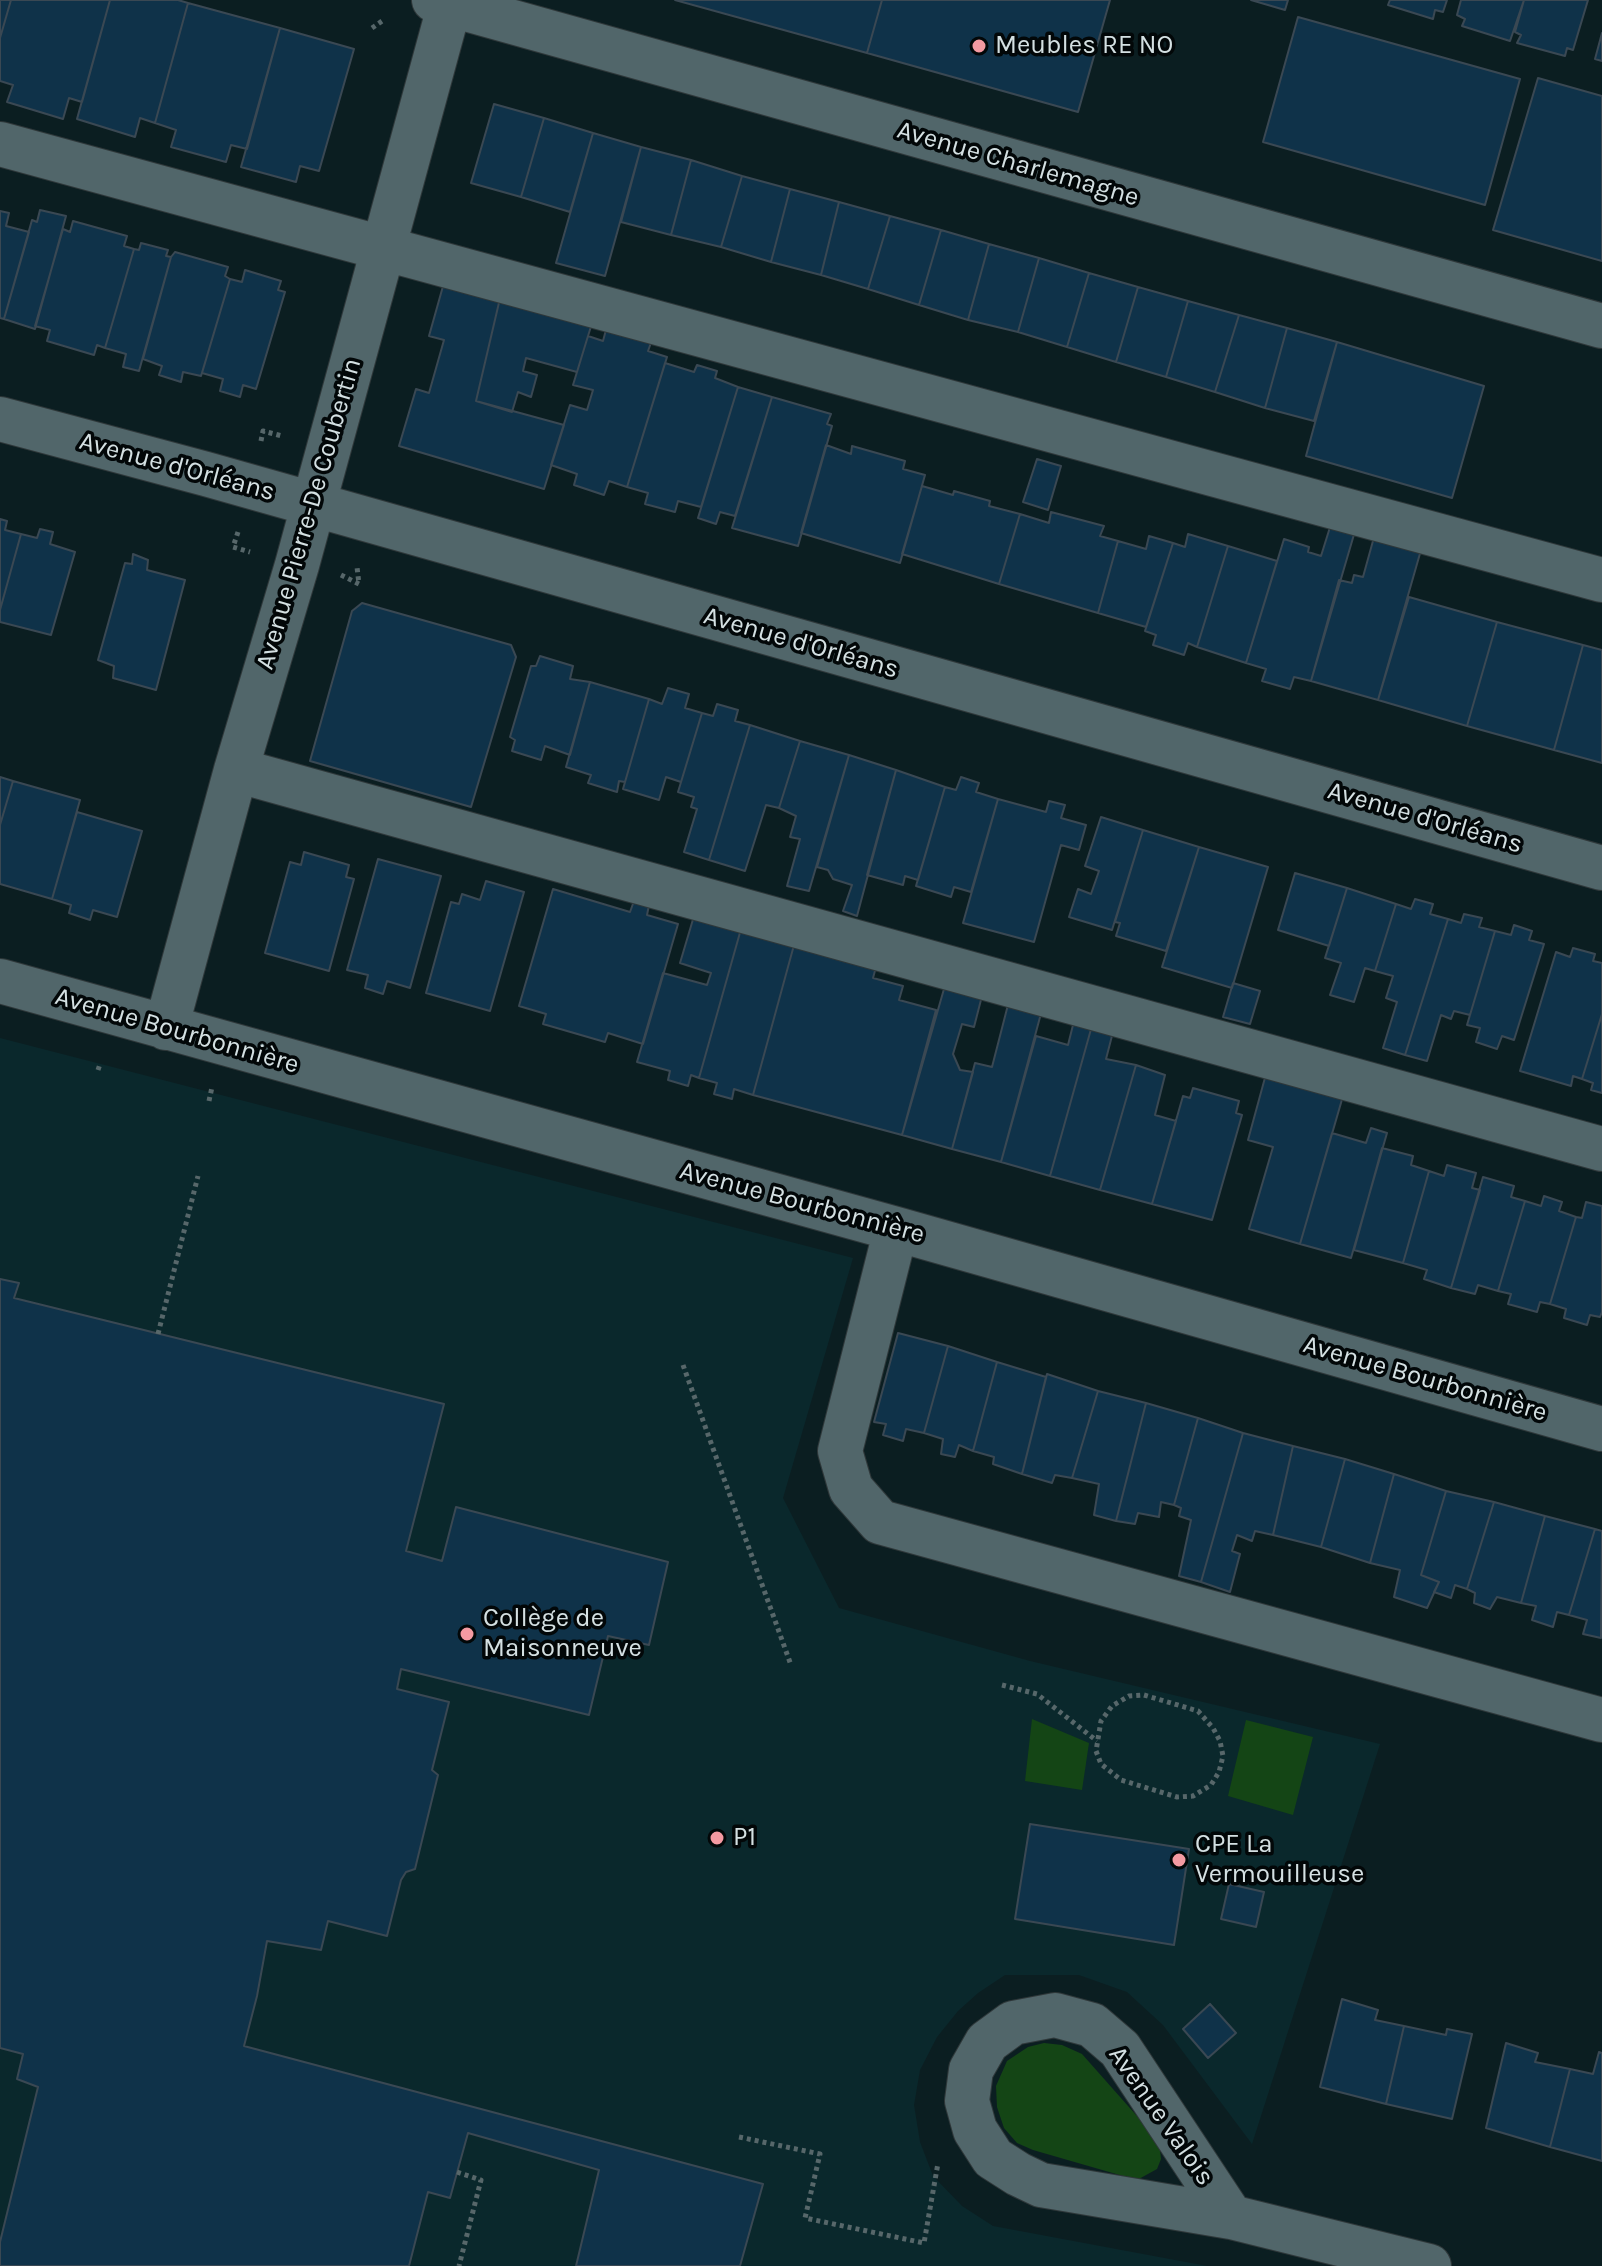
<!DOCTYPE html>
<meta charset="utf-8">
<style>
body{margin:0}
canvas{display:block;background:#0b1e21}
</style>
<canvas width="1602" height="2266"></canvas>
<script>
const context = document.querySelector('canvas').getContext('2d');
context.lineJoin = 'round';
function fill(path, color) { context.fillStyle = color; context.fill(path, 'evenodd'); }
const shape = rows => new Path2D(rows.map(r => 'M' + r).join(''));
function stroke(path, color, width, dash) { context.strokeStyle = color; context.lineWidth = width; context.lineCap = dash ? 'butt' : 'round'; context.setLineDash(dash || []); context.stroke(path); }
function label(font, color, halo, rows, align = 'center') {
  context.font = font + ' Karla,sans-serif'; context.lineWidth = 7; context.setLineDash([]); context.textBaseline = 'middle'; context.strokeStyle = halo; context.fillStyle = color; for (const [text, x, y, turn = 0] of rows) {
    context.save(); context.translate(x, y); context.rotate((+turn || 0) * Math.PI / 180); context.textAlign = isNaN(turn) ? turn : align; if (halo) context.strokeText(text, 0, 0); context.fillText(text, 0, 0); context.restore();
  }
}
const built = shape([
 [0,1038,853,1258,783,1498,839,1608,1030,1661,1380,1744,1252,2144,1163,2025,1127,1992,1079,1975,1005,1975,978,1993,958,2011,937,2037,920,2070,914,2105,920,2142,933,2176,962,2206,993,2226,1207,2266,0,2266]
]);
const green = shape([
 [1032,1719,1089,1743,1082,1790,1025,1781],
 [1246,1720,1313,1737,1293,1815,1228,1796],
 [1044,2043,1062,2045,1082,2054,1159,2141,1161,2159,1157,2169,1137,2180,1033,2150,1017,2143,1004,2128,997,2107,996,2086,1007,2061,1028,2047]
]);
const building = shape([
 [0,0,11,0,0,38,0,0],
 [11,0,110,0,82,102,69,98,63,119,7,102,13,85,0,81,0,38,11,0],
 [110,0,178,0,188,3,155,123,140,118,135,137,77,119,110,0],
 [675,0,882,0,867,53,675,0],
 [882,0,1110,0,1078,112,867,53,882,0],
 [1251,0,1288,0,1285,10,1251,0],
 [1390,0,1447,0,1443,12,1435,10,1433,19,1388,5,1390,0],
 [1461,0,1524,0,1510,41,1462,26,1465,19,1457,15,1461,0],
 [1524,0,1588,0,1573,50,1567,48,1565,56,1517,43,1521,35,1515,32,1524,0],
 [188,3,280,28,247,149,231,145,226,162,171,147,176,130,155,123,188,3],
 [1298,17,1520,79,1485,205,1263,142,1298,17],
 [280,28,354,49,319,171,300,166,296,182,241,167,280,28],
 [1602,33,1602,61,1595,59,1602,33],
 [1538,78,1602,96,1602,261,1493,230,1538,78],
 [494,104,544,118,521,197,471,183,494,104],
 [544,118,593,133,570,212,521,197,544,118],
 [593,133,641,147,605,276,556,263,593,133],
 [641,147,691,160,671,235,621,222,641,147],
 [691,160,742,176,721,247,671,235,691,160],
 [742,176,790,189,771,262,721,247,742,176],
 [790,189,839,202,821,275,771,262,790,189],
 [839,202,890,216,868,289,821,275,839,202],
 [40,210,66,216,35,329,4,319,32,220,37,222,40,210],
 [0,211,9,213,6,226,29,232,4,319,0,318,0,211],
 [890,216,941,230,919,305,868,289,890,216],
 [73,221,127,236,124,246,134,249,105,348,97,345,94,355,47,341,50,330,35,326,63,229,70,232,73,221],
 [941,230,989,244,968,320,919,305,941,230],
 [141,243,168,250,166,256,171,257,139,371,123,367,126,354,105,348,134,249,139,250,141,243],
 [989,244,1039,258,1018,332,968,320,989,244],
 [175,252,228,267,225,276,230,279,201,376,183,372,181,382,159,375,162,366,143,359,171,257,175,252],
 [1039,258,1089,273,1067,347,1018,332,1039,258],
 [245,270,281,281,278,290,285,292,256,389,243,385,240,397,220,391,223,379,202,373,230,279,242,282,245,270],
 [1089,273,1138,287,1116,362,1067,347,1089,273],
 [445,279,501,294,476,401,564,425,544,489,399,446,416,389,429,393,444,340,429,336,445,279],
 [1138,287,1188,301,1166,377,1116,362,1138,287],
 [501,294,592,323,577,372,526,358,523,371,537,375,531,397,518,392,512,412,476,401,501,294],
 [1188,301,1239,315,1215,392,1166,377,1188,301],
 [1239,315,1287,328,1265,408,1215,392,1239,315],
 [607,326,652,340,648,351,667,357,627,487,609,481,604,495,574,485,577,474,551,465,570,405,587,410,593,390,573,385,588,336,603,341,607,326],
 [1287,328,1337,342,1314,421,1265,408,1287,328],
 [1337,342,1484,386,1452,498,1306,456,1337,342],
 [665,363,694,372,697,365,717,371,715,378,738,387,701,507,678,501,675,512,645,504,648,493,627,487,665,363],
 [738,387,772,397,735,516,720,512,716,524,698,518,738,387],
 [772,397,831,414,827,424,832,426,798,546,732,528,772,397],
 [826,445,851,454,852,446,905,461,903,469,925,475,900,563,801,533,826,445],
 [1037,459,1061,466,1048,510,1023,502,1037,459],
 [922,486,953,495,954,491,990,501,989,506,1020,514,999,584,902,554,922,486],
 [1051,512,1104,526,1100,536,1118,541,1098,613,999,584,1020,514,1049,523,1051,512],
 [0,519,7,521,5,530,21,534,0,610,0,519],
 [1331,524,1355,531,1311,681,1294,677,1290,689,1262,681,1266,669,1246,663,1284,539,1309,547,1308,552,1321,556,1331,524],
 [40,529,53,532,50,544,75,552,51,635,0,622,0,610,21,534,37,538,40,529],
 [1376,530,1423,543,1378,700,1311,681,1339,580,1352,583,1354,575,1363,577,1376,530],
 [1188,534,1228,546,1197,647,1188,643,1184,655,1153,645,1156,635,1145,631,1173,543,1185,547,1188,534],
 [1149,536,1173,543,1146,627,1098,613,1118,541,1146,549,1149,536],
 [1228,546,1277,561,1246,663,1197,647,1228,546],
 [133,554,148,560,147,570,185,580,156,690,113,678,114,666,98,660,125,563,132,564,133,554],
 [1409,597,1497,622,1467,726,1378,700,1409,597],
 [362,603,511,645,516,657,471,807,310,761,352,611,362,603],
 [1497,622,1583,645,1554,750,1467,726,1497,622],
 [1583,645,1602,650,1602,763,1554,750,1583,645],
 [540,656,573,666,570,679,590,682,570,755,545,746,541,760,512,751,515,740,510,737,531,666,536,666,540,656],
 [590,682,649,699,625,782,619,781,617,792,588,783,591,775,566,767,590,682],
 [668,688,689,694,685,708,702,713,681,782,666,777,659,800,623,789,649,699,662,704,668,688],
 [717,704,738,710,735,721,750,725,709,860,684,852,697,809,691,807,694,797,678,792,702,713,713,716,717,704],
 [750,725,800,741,779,808,766,805,745,871,709,860,750,725],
 [800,741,849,755,809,891,787,886,800,839,790,837,796,816,779,808,800,741],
 [849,755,896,770,857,916,843,911,852,885,833,879,828,870,817,867,849,755],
 [896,770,945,787,918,880,905,876,903,885,867,875,896,770],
 [0,777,13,781,0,825,0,777],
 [961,777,979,783,976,792,998,799,971,892,954,887,951,897,916,886,945,787,956,790,961,777],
 [13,781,80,800,52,899,0,884,0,825,13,781],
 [998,799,1046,812,1049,801,1065,805,1061,818,1086,825,1079,850,1061,845,1034,942,963,923,998,799],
 [77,812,142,831,117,917,93,910,90,920,69,913,71,905,52,899,77,812],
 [1101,817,1143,830,1112,930,1069,917,1078,889,1091,894,1099,871,1085,866,1101,817],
 [1143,830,1199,847,1166,951,1116,936,1120,923,1115,922,1143,830],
 [1199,847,1268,867,1232,988,1162,967,1199,847],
 [304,852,349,865,346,877,354,879,329,971,265,953,290,862,301,865,304,852],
 [378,859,441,876,410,988,387,981,383,994,365,988,368,975,347,970,378,859],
 [1295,873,1347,888,1329,946,1278,930,1295,873],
 [486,881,524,892,490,1011,426,993,451,902,459,904,462,894,480,900,486,881],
 [1347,888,1396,904,1375,971,1365,968,1354,1002,1330,995,1341,963,1325,958,1347,888],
 [553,889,630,912,634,901,649,905,647,915,678,924,643,1044,608,1033,605,1042,543,1024,546,1014,519,1006,553,889],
 [1415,899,1433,904,1430,914,1448,919,1405,1055,1383,1048,1397,1002,1386,998,1393,976,1375,971,1396,904,1411,909,1415,899],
 [1464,914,1482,918,1479,927,1495,931,1470,1015,1454,1011,1451,1019,1441,1015,1427,1061,1405,1055,1448,919,1461,923,1464,914],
 [694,916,741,929,699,1078,691,1075,688,1086,668,1080,670,1071,637,1062,663,973,707,985,711,973,680,963,694,916],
 [1514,925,1532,931,1529,940,1544,944,1514,1040,1502,1036,1497,1049,1476,1042,1480,1028,1467,1025,1495,931,1511,935,1514,925],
 [741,929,794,945,753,1095,734,1089,732,1099,714,1094,717,1083,699,1078,741,929],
 [794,945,876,967,873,978,903,986,899,1000,936,1010,902,1135,753,1095,794,945],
 [1573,948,1595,954,1593,961,1602,963,1602,1014,1582,1079,1573,1076,1571,1086,1520,1071,1556,952,1570,957,1573,948],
 [946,982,983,992,974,1027,962,1024,953,1054,960,1070,973,1072,952,1149,902,1135,946,982],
 [1233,983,1260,991,1250,1024,1223,1017,1233,983],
 [1010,997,1043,1006,1001,1162,952,1149,975,1063,992,1067,1010,997],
 [1602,1014,1602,1093,1591,1090,1593,1083,1582,1079,1602,1014],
 [1075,1017,1093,1022,1050,1176,1001,1162,1036,1036,1068,1045,1075,1017],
 [1093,1022,1114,1028,1106,1059,1136,1065,1100,1190,1050,1176,1093,1022],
 [1136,1065,1165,1075,1155,1115,1176,1121,1152,1204,1100,1190,1136,1065],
 [1266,1074,1343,1096,1300,1244,1249,1229,1273,1147,1248,1140,1266,1074],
 [1193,1088,1239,1101,1236,1113,1242,1115,1212,1220,1152,1204,1183,1096,1190,1098,1193,1088],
 [1371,1128,1387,1133,1351,1258,1300,1244,1332,1133,1366,1143,1371,1128],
 [1382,1148,1413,1156,1411,1165,1429,1171,1403,1263,1354,1250,1382,1148],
 [1447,1165,1476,1173,1472,1188,1480,1190,1451,1288,1424,1279,1427,1270,1403,1263,1429,1171,1444,1176,1447,1165],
 [1483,1177,1514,1186,1511,1197,1525,1201,1498,1291,1478,1285,1475,1294,1451,1288,1483,1177],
 [1544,1196,1562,1202,1559,1211,1576,1217,1550,1304,1540,1302,1537,1312,1508,1304,1511,1294,1498,1291,1525,1201,1541,1206,1544,1196],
 [1586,1202,1602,1206,1602,1312,1600,1317,1590,1315,1587,1325,1564,1318,1566,1309,1550,1304,1576,1217,1582,1218,1586,1202],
 [0,1279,19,1283,14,1298,444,1404,406,1551,442,1561,456,1507,668,1562,649,1645,608,1636,589,1715,401,1669,397,1689,449,1702,432,1770,438,1775,415,1869,406,1872,401,1880,387,1936,328,1921,321,1950,267,1941,257,1996,244,2046,763,2184,740,2266,576,2266,599,2170,468,2133,450,2198,428,2192,409,2266,0,2266,0,2242,38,2087,17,2079,23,2054,0,2048,0,1279],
 [898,1333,948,1346,924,1433,906,1429,903,1441,883,1435,886,1424,874,1422,898,1333],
 [948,1346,997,1362,973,1451,959,1445,955,1457,941,1454,943,1439,924,1433,948,1346],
 [997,1362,1046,1377,1022,1474,993,1464,994,1457,973,1451,997,1362],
 [1047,1374,1098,1391,1072,1478,1055,1475,1052,1483,1022,1474,1047,1374],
 [1098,1391,1146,1403,1116,1521,1094,1515,1099,1484,1072,1478,1098,1391],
 [1146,1403,1198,1418,1174,1505,1161,1502,1159,1517,1138,1513,1135,1524,1116,1521,1146,1403],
 [1198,1418,1243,1433,1201,1582,1179,1576,1191,1520,1179,1516,1181,1508,1174,1505,1198,1418],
 [1243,1433,1293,1446,1273,1535,1255,1531,1252,1541,1237,1535,1232,1551,1240,1554,1230,1592,1201,1582,1243,1433],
 [1293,1446,1345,1459,1321,1547,1273,1535,1293,1446],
 [1345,1459,1394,1474,1370,1563,1321,1547,1345,1459],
 [1394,1474,1446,1491,1421,1575,1439,1582,1427,1608,1394,1597,1400,1570,1370,1563,1394,1474],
 [1446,1491,1494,1502,1467,1589,1455,1585,1451,1598,1434,1592,1439,1582,1421,1575,1446,1491],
 [1494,1502,1545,1516,1521,1603,1497,1597,1490,1609,1474,1603,1475,1593,1467,1589,1494,1502],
 [1545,1516,1595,1529,1569,1615,1557,1612,1553,1627,1532,1620,1536,1606,1521,1603,1545,1516],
 [1595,1529,1602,1531,1601,1638,1583,1634,1587,1620,1569,1615,1595,1529],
 [1030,1824,1189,1849,1174,1945,1015,1919,1030,1824],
 [1229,1884,1264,1892,1256,1927,1221,1919,1229,1884],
 [1342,1999,1378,2010,1375,2020,1404,2026,1386,2104,1320,2087,1342,1999],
 [1210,2004,1236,2033,1208,2058,1183,2029,1210,2004],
 [1404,2026,1446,2035,1447,2029,1472,2034,1452,2119,1386,2104,1404,2026],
 [1506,2043,1538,2053,1535,2062,1570,2069,1550,2147,1486,2128,1506,2043],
 [1599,2052,1602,2053,1602,2161,1550,2147,1570,2069,1593,2074,1599,2052]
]);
const path = shape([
 [372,28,385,19],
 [261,441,263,431,282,436],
 [238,532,233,547,250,552],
 [341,575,359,584,357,567],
 [98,1070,100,1064],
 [209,1101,212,1087],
 [158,1334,198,1176],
 [683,1365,791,1665],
 [1002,1685,1037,1694,1097,1741],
 [1144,1695,1198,1711,1213,1728,1220,1741,1223,1756,1219,1772,1211,1785,1193,1796,1177,1797,1121,1780,1101,1764,1096,1751,1101,1721,1112,1706,1129,1696,1144,1695],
 [739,2137,820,2154,805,2218,924,2243,938,2163],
 [457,2172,481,2180,459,2266]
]);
const minor = shape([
 [434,0,1602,326],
 [0,144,1602,580],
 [0,419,206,474,1602,868],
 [236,770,1602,1149],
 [0,981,896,1229,1602,1429],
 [166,1028,236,770,297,565,451,0],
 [896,1229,840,1451,851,1489,880,1522,1602,1720],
 [1231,2217,1120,2049,1092,2025,1055,2015,1013,2023,987,2042,971,2070,967,2101,975,2130,993,2158,1018,2174,1041,2185,1231,2217,1429,2266]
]);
const markers = [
 [979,46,8,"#f49aa2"],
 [467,1634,8,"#f49aa2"],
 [717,1838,8,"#f49aa2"],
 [1179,1860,8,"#f49aa2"]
];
const poiNames = [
 ["Meubles RE NO",995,46],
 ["Collège de",483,1619],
 ["Maisonneuve",483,1649],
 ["P1",733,1838],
 ["CPE La",1195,1845],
 ["Vermouilleuse",1195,1875]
];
const streetNames = [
 ["Avenue Charlemagne",1018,164,16],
 ["Avenue d'Orléans",177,467,15],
 ["Avenue Pierre-De Coubertin",309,514,-74],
 ["Avenue d'Orléans",801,643,16],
 ["Avenue d'Orléans",1425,818,16],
 ["Avenue Bourbonnière",177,1031,16],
 ["Avenue Bourbonnière",802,1203,15],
 ["Avenue Bourbonnière",1425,1379,16],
 ["Avenue Valois",1161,2116,55]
];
fill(built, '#0a282c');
fill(green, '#144515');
fill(building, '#0f3249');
stroke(building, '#3a4853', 2);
stroke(minor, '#2f383a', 46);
stroke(path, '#57676a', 5, [4, 4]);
stroke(minor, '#51666a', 44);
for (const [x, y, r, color] of markers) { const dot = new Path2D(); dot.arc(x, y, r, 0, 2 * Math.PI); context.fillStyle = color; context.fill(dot); stroke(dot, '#020708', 3); }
label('26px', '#d4e0e2', '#020708', poiNames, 'left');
label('26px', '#d4e0e2', '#020708', streetNames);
</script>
